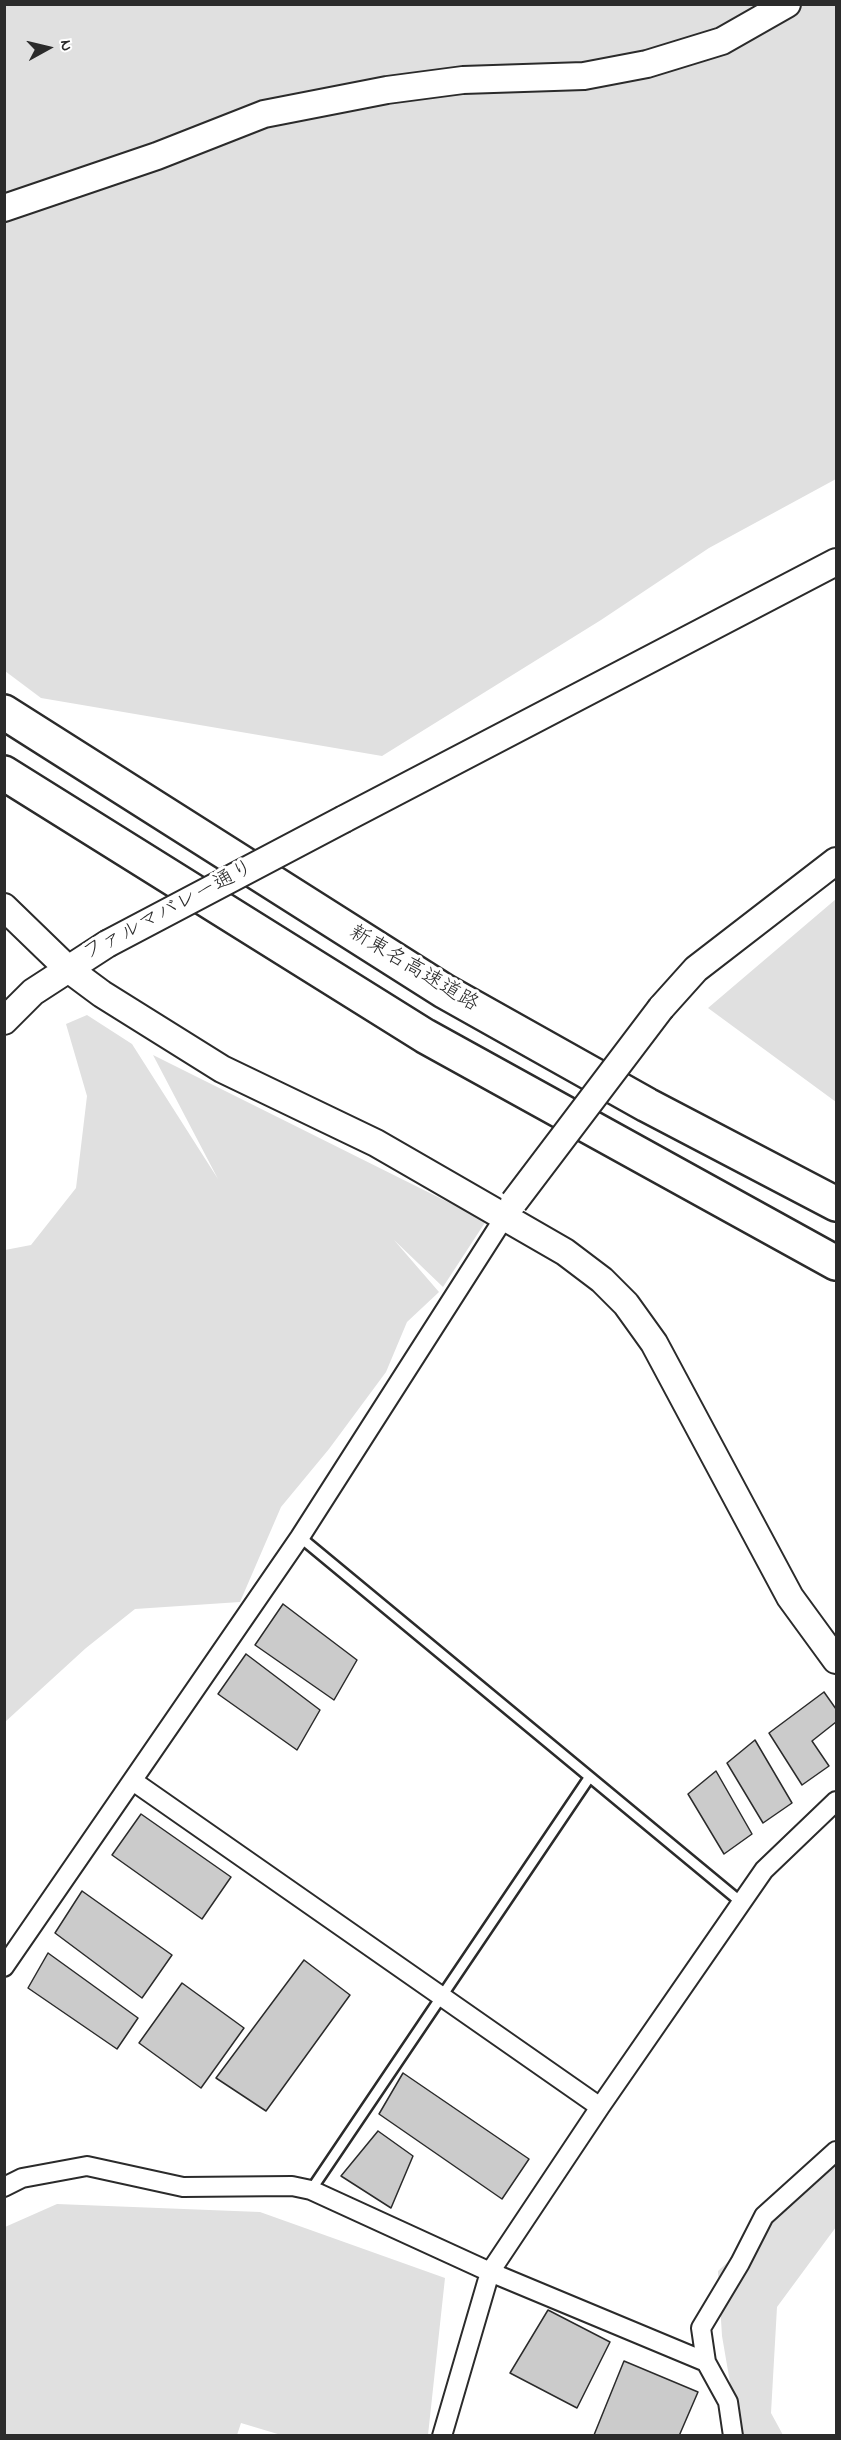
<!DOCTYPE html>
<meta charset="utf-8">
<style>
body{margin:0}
#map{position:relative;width:841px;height:2440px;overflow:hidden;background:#fff;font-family:"Indie Flower",sans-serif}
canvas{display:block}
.frame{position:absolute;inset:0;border:6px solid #2b2b2b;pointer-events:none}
.north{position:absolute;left:18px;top:18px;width:60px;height:60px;-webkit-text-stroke:4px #fff;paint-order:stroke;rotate:82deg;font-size:16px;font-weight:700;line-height:24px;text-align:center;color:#2b2b2b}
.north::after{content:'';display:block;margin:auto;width:21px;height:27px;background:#2b2b2b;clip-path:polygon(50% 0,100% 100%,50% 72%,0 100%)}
</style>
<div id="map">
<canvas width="841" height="2440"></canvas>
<div class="frame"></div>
<div class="north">N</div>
</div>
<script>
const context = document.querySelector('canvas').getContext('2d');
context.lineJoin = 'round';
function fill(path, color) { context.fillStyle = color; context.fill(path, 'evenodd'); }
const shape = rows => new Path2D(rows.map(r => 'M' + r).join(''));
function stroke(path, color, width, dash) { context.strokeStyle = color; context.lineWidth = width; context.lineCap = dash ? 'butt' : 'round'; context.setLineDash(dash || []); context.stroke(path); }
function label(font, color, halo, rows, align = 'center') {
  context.font = font + ' "Indie Flower","Klee One",sans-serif'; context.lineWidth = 6; context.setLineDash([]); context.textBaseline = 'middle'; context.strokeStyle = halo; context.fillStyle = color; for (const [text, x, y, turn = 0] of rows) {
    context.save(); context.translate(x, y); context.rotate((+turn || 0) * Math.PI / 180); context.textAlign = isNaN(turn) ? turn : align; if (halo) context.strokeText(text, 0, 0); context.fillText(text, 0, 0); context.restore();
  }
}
const green = shape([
 [5,5,836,5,836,479,709,548,601,620,382,756,41,698,5,671],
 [836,899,836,1102,708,1008],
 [87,1015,132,1044,218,1179,153,1055,486,1221,443,1287,394,1240,439,1292,407,1322,386,1372,329,1449,281,1507,240,1602,135,1609,86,1648,5,1722,5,1250,31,1245,76,1188,87,1096,66,1024],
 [836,2163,836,2227,777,2307,771,2413,783,2435,739,2435,722,2336,718,2271],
 [57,2204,260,2212,445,2278,428,2435,281,2435,241,2423,237,2435,5,2435,5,2227]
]);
const building = shape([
 [283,1604,357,1660,334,1700,255,1645,283,1604],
 [246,1654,320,1710,297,1750,218,1694,246,1654],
 [824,1692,836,1709,836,1722,812,1741,829,1766,802,1785,769,1733,824,1692],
 [755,1740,792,1803,763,1823,727,1763,755,1740],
 [716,1771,752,1834,724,1854,688,1794,716,1771],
 [141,1814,231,1877,202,1919,112,1855,141,1814],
 [82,1891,172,1955,142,1998,55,1933,82,1891],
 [48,1953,138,2018,117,2049,28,1988,48,1953],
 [304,1960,350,1995,266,2111,216,2078,304,1960],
 [182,1983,244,2028,201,2088,139,2043,182,1983],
 [403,2073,529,2159,502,2199,379,2114,403,2073],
 [378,2131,413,2156,391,2208,341,2176,378,2131],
 [548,2310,610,2342,577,2408,510,2373,548,2310],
 [624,2361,698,2392,679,2436,594,2435,624,2361]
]);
const lane = shape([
 [300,1537,742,1903],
 [311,2190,589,1778]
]);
const street = shape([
 [133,1781,600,2107],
 [4,1967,300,1537,504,1218],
 [4,2187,22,2178,87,2166,183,2187,292,2186,311,2190,490,2272,706,2362],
 [442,2436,490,2272,600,2107,764,1870,836,1801],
 [733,2436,728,2402,706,2362,701,2328,740,2263,764,2216,836,2151]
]);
const secondary = shape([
 [4,208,157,156,264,114,387,90,463,80,584,76,647,64,722,41,787,4],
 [344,819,836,562],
 [4,907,67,968,102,994,222,1069,376,1143,565,1252,602,1280,626,1304,654,1343,790,1597,836,1660],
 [661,1008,696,969,836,861],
 [4,1021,33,992,107,944]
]);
const highway = shape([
 [4,712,444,991,647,1105,836,1204],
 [4,773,425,1036,836,1263]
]);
const secondaryBridge = shape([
 [107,944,344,819],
 [514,1202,661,1008]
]);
const streetNames = [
 ["ファルマバレー通り",169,912,-28],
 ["新東名高速道路",413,970,31]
];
fill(green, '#e0e0e0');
fill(building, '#cbcbcb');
stroke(building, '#2b2b2b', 1.5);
stroke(lane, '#2b2b2b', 14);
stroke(street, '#2b2b2b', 22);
stroke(secondary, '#2b2b2b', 30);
stroke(highway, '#2b2b2b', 38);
stroke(lane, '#fff', 9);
stroke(street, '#fff', 18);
stroke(secondary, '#fff', 26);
stroke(highway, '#fff', 33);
stroke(secondaryBridge, '#2b2b2b', 30, []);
stroke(secondaryBridge, '#fff', 26);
label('21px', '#2b2b2b', '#fff', streetNames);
</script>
